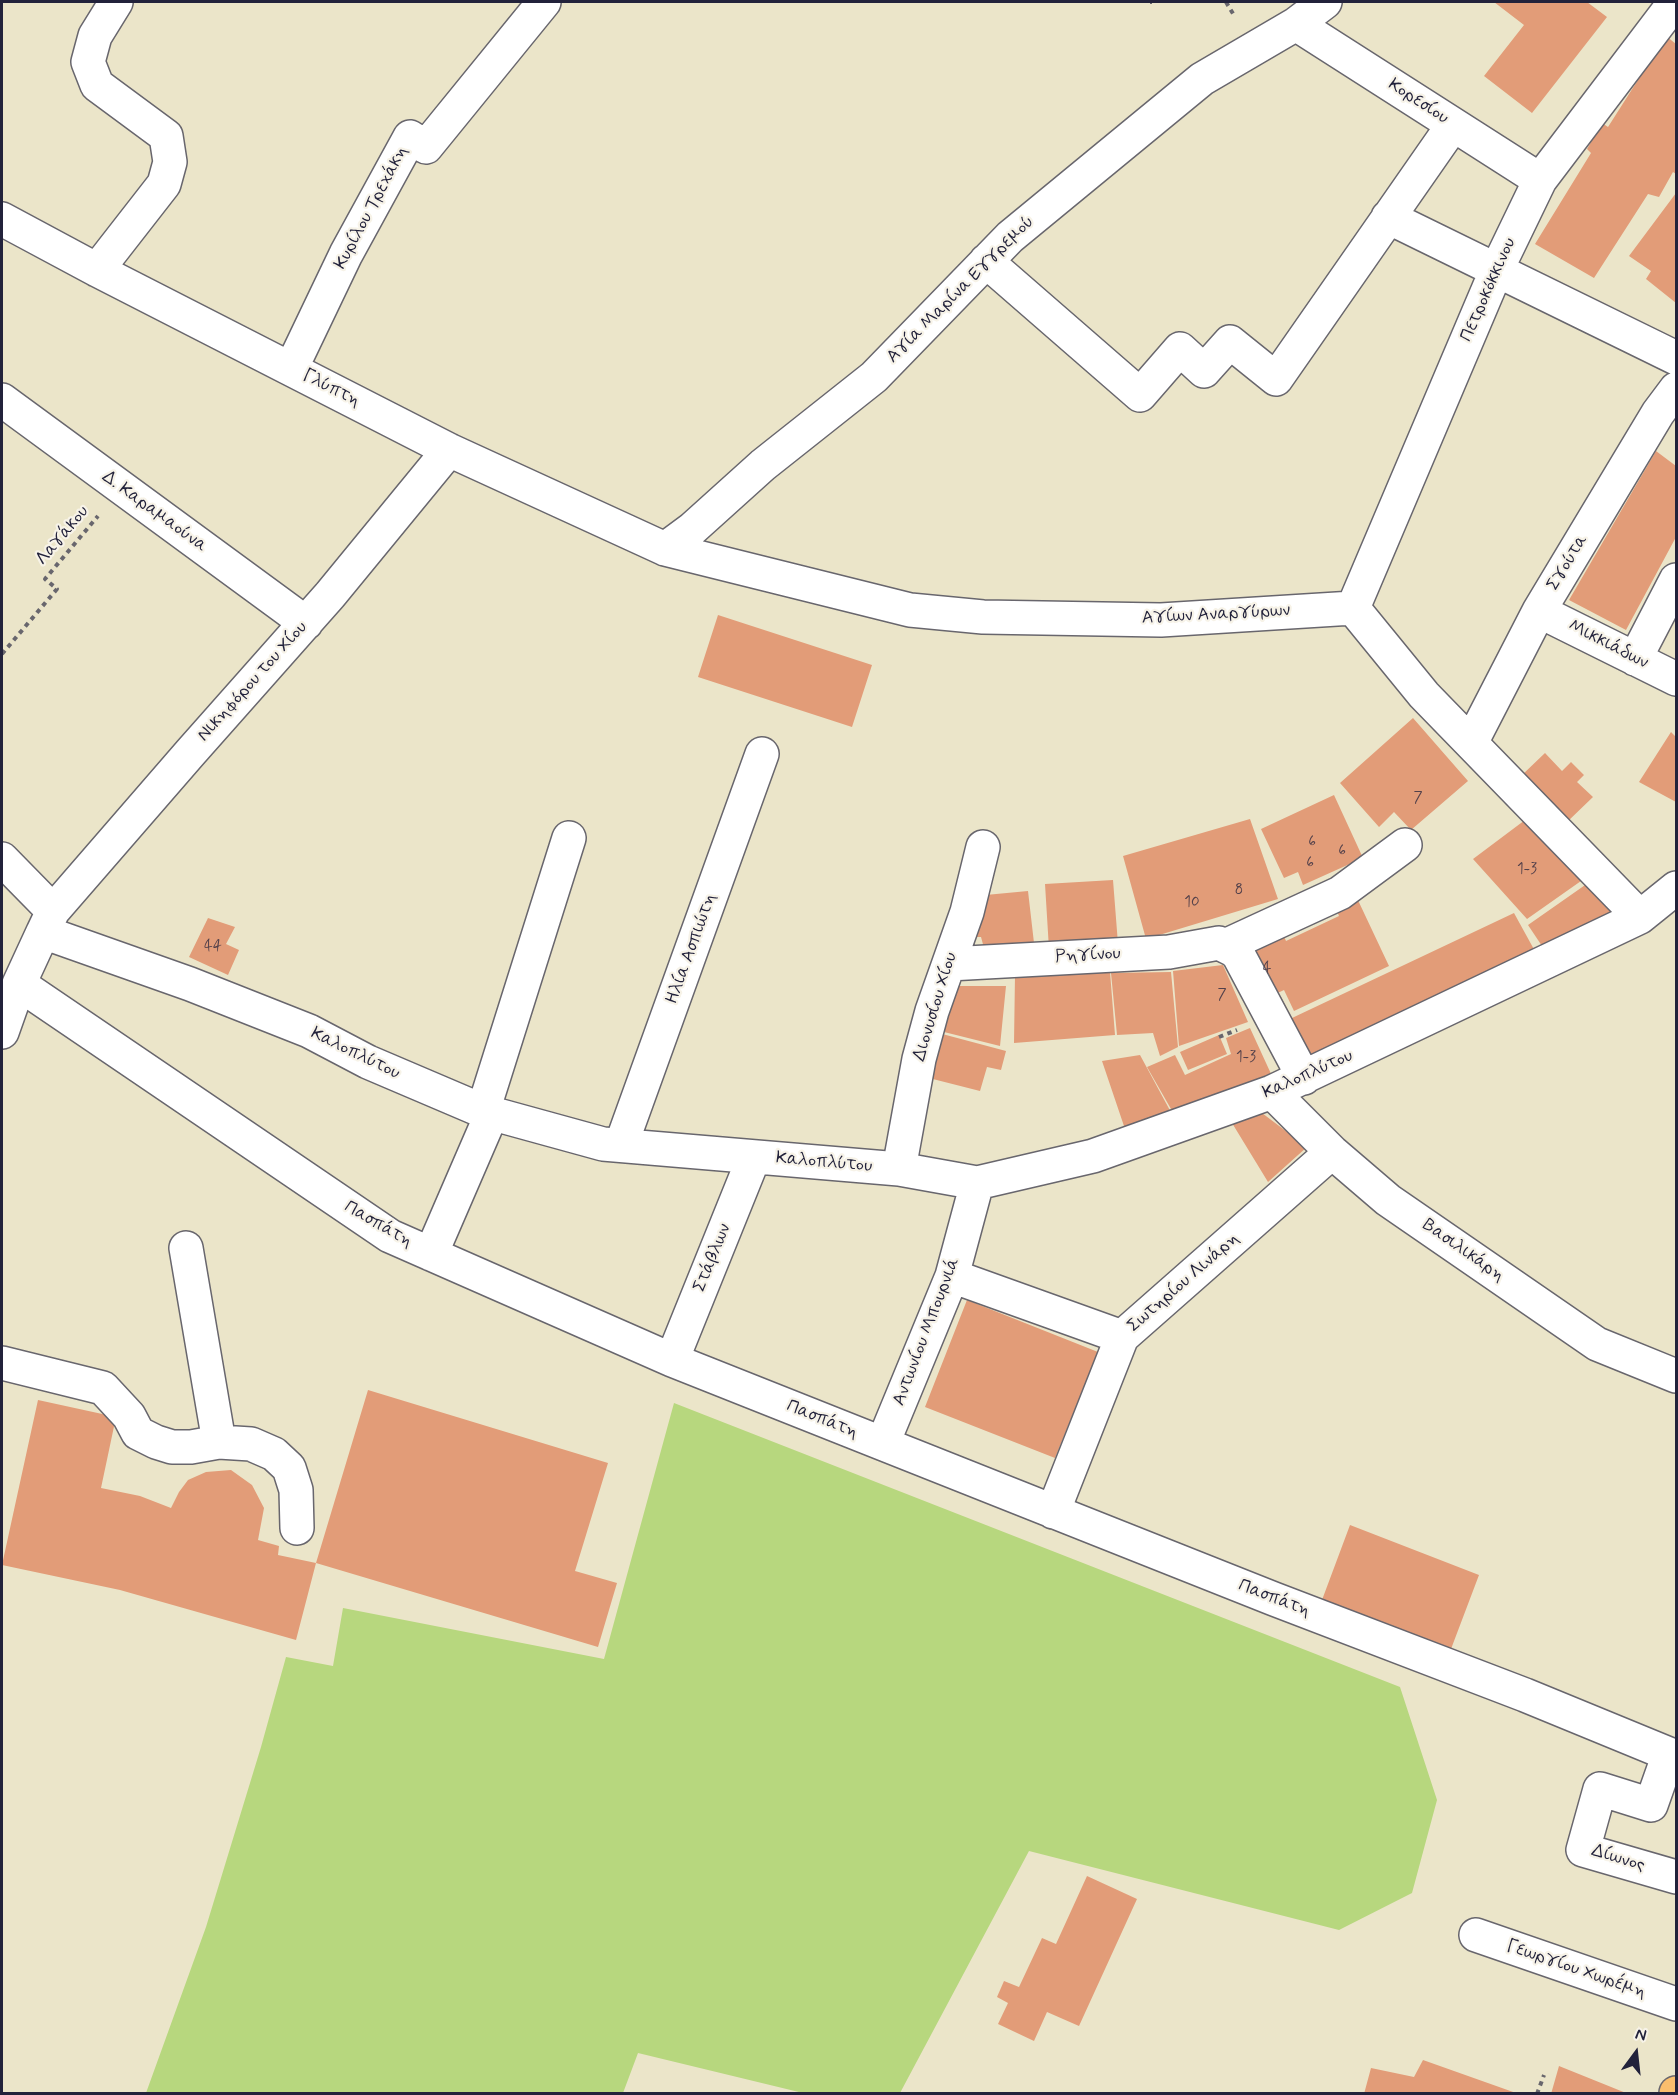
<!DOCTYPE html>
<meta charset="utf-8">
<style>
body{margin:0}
#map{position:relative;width:1678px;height:2095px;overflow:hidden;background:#ebe5c9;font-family:Mynerve,sans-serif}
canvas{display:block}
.frame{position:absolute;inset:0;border:3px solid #22223b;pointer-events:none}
.north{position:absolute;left:1606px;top:2023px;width:60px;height:60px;-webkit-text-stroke:4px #f7f3e8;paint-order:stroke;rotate:15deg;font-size:16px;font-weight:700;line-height:24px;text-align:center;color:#22223b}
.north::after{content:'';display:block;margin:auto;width:21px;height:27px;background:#22223b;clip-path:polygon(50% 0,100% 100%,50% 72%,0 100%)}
</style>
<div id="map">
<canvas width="1678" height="2095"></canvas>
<div class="frame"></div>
<div class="north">N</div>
</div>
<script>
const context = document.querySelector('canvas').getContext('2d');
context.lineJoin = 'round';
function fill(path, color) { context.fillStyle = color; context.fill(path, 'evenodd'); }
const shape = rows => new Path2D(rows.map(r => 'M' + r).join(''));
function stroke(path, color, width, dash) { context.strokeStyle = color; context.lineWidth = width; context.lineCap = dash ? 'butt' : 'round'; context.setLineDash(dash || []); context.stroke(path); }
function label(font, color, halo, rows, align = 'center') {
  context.font = font + ' Mynerve,sans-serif'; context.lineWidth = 4.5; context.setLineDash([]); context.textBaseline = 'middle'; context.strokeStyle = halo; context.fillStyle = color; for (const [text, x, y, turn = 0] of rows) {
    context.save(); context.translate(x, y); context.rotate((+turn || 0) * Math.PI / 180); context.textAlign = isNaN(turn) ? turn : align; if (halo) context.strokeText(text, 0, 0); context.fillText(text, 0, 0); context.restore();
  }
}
const green = shape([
 [674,1403,1400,1687,1437,1800,1412,1893,1339,1930,1029,1851,900,2093,803,2093,638,2053,623,2093,146,2093,206,1927,261,1747,286,1657,333,1666,343,1608,604,1659]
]);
const building = shape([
 [1494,2,1587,2,1607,17,1532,113,1484,76,1524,25],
 [1666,36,1676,44,1676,174,1673,172,1659,197,1648,194,1594,278,1535,244,1591,153,1587,149,1602,123,1608,127],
 [1676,193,1676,303,1646,279,1651,271,1629,256],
 [1656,451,1676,466,1676,537,1626,630,1569,600],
 [718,615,872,665,852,727,698,677],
 [1413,718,1468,781,1411,830,1394,812,1379,827,1340,783],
 [1671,732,1676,737,1676,802,1639,782],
 [1545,753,1562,771,1571,762,1584,775,1577,782,1593,797,1566,823,1521,776],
 [1334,795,1363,858,1303,885,1298,872,1284,878,1261,829],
 [1250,819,1278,899,1146,939,1123,856],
 [1525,820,1581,881,1527,919,1473,859],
 [1113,880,1118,944,1049,949,1045,884],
 [1588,883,1616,915,1546,952,1528,925],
 [1028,891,1034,943,984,948,981,937,968,937,975,896],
 [1356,896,1389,966,1294,1011,1284,990,1267,998,1241,943,1279,925,1286,941,1339,916,1335,906],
 [1514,913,1536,953,1302,1062,1270,1002,1281,997,1292,1018],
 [208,918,235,927,226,944,239,950,228,975,189,957],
 [1223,965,1248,1022,1179,1046,1173,971],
 [1110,972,1115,1035,1014,1043,1015,975],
 [1171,972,1178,1047,1160,1056,1153,1033,1117,1035,1111,973],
 [949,986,1006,986,1000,1046,936,1030],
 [1250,1028,1272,1076,1175,1116,1147,1067,1175,1055,1185,1075,1231,1054,1226,1038],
 [931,1031,1006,1051,1001,1070,987,1067,980,1091,921,1076],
 [1219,1035,1227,1054,1188,1070,1180,1052],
 [1140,1055,1173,1116,1125,1129,1102,1061],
 [1258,1110,1307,1147,1268,1182,1232,1123],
 [967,1300,1098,1352,1055,1458,925,1407],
 [368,1390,608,1463,575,1571,617,1583,598,1647,316,1563],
 [38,1400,116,1417,101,1488,140,1496,171,1508,179,1492,188,1480,206,1472,231,1470,252,1485,264,1508,258,1540,279,1546,278,1555,316,1563,296,1640,120,1590,2,1565],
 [1350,1525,1479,1575,1451,1649,1322,1600],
 [1087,1876,1137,1899,1079,2026,1047,2012,1034,2041,998,2024,1008,2003,997,1997,1004,1981,1019,1987,1042,1938,1056,1944],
 [1423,2060,1516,2093,1516,2094,1364,2094,1371,2068,1414,2077],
 [1559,2066,1626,2093,1626,2094,1551,2094]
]);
const path = shape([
 [1150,2,1152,2],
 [1226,2,1235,17],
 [2,654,57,589,45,579,98,516],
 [1219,1037,1237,1030],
 [1537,2094,1544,2075]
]);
const minor = shape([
 [1296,24,1540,180],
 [1388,217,1676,358],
 [2,219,97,270,449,450,665,549,910,610,983,617,1161,620,1353,608,1424,695,1640,917],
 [986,261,1140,395,1180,349,1204,371,1230,342,1276,379,1453,125],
 [97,270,164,184,170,162,166,136,97,85,88,62,95,36,116,2],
 [291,369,346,254,410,137,426,147,544,2],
 [2,400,306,623],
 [449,450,330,595,190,753,53,911,43,932,190,984,309,1031,368,1062,483,1111,603,1144,899,1169,977,1183,1093,1156,1272,1092,1640,917,1676,888],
 [665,549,692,529,763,465,874,377,1010,237,1202,79,1296,24,1325,2],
 [1353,608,1497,269,1540,180,1675,2],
 [1539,611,1676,679],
 [1635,659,1676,580],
 [1471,743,1539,611,1658,413,1676,389],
 [2,859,53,911],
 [1225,946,1340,893,1405,845],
 [949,964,1169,952,1219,943,1233,950,1238,954,1304,1078],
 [19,984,390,1236,672,1360,1274,1599,1525,1695,1676,1757],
 [2,1032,19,984,43,932],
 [1272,1092,1332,1152,1388,1200,1597,1344,1676,1376],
 [483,1111,569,838],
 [621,1145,762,754],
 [899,1169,919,1059,932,1011,967,912,983,847],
 [186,1248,219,1442],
 [431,1254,492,1113],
 [952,1276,1122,1337],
 [672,1360,754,1157],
 [2,1363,103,1388,129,1416,138,1433,156,1442,172,1447,191,1447,219,1442,251,1444,274,1454,289,1468,296,1490,297,1528],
 [883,1443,952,1276,977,1183],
 [1053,1512,1122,1337,1332,1152],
 [1669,1754,1651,1805,1600,1789,1583,1850,1676,1877],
 [1476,1935,1676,2004]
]);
const major = shape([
 [1676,2094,1676,2093]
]);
const numberNames = [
 ["7",1418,799],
 ["6",1312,843],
 ["6",1342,852],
 ["6",1310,864],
 ["1-3",1527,870],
 ["8",1239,891],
 ["10",1192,903],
 ["44",213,947],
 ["4",1267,969],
 ["7",1222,996],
 ["1-3",1246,1058]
];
const streetNames = [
 ["Κορεσίου",1418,102,33],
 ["Κυρίλου Τρεχάκη",372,208,-62],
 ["Αγία Μαρίνα Εγγρεμού",961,290,-45],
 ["Πετροκόκκινου",1489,290,-66],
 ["Γλύπτη",331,389,27],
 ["Δ. Καραμαούνα",154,512,36],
 ["Λαγάκου",63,536,-50],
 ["Σγούτα",1568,563,-59],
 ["Αγίων Αναργύρων",1216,615,-3],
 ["Μικκιάδων",1608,645,27],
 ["Νικηφόρου του Χίου",253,682,-48],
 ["Ηλία Ασπιώτη",692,949,-70],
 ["Ρηγίνου",1088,956,-3],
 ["Διονυσίου Χίου",936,1007,-73],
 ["Καλοπλύτου",355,1054,26],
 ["Καλοπλύτου",1308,1075,-24],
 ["Καλοπλύτου",824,1163,5],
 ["Πασπάτη",378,1225,30],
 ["Βασιλικάρη",1463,1251,35],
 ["Στάβλων",713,1258,-68],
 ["Σωτηρίου Λινάρη",1184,1283,-41],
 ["Αντωνίου Μπουρνιά",927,1332,-69],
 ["Πασπάτη",822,1420,22],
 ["Πασπάτη",1274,1599,21],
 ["Δίωνος",1618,1859,17],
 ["Γεωργίου Χωρέμη",1576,1970,19]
];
fill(green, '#b7d77e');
fill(building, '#e29c78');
stroke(minor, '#68666d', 36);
stroke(major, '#68666d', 36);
stroke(path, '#68666d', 4, [4.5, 4.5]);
stroke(minor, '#fff', 33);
stroke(major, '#fabe6d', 33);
label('15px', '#52404a', null, numberNames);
label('18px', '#22223b', '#f7f3e8', streetNames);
</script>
